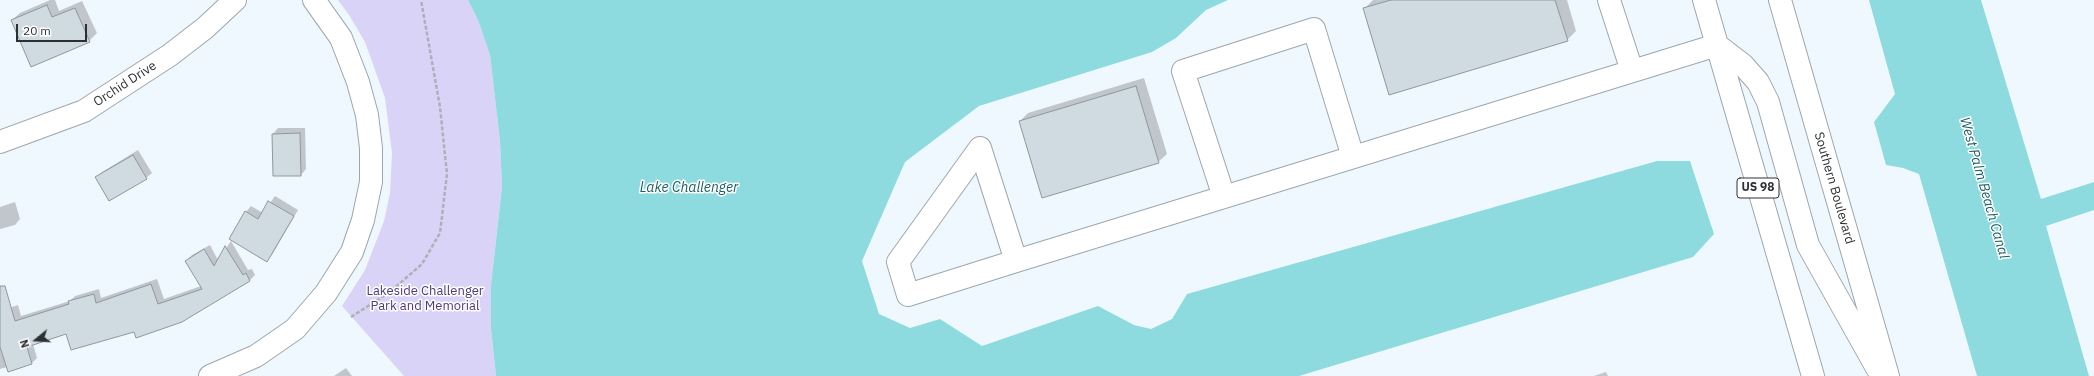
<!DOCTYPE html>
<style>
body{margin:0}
#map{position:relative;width:2094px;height:376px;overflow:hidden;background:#f0f8ff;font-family:"IBM Plex Sans",sans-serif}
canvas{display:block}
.north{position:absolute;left:16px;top:320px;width:40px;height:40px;-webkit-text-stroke:3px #fff;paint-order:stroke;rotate:252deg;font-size:11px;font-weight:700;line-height:16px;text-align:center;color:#2c3033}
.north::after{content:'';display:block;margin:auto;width:14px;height:18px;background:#2c3033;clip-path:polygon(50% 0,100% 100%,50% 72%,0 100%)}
.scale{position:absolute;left:16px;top:24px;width:71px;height:18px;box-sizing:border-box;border:2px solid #2c3033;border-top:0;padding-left:5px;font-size:12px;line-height:14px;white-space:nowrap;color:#2c3033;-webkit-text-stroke:3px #fff;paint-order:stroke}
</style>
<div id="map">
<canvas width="2094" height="376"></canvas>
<div class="north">N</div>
<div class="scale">20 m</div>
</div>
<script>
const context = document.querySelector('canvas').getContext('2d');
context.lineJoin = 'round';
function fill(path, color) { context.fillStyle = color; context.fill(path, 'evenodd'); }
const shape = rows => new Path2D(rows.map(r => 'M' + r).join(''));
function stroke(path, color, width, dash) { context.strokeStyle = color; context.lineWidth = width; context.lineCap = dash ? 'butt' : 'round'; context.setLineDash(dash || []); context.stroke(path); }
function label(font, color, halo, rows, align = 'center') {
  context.font = font + ' "IBM Plex Sans",sans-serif'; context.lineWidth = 3; context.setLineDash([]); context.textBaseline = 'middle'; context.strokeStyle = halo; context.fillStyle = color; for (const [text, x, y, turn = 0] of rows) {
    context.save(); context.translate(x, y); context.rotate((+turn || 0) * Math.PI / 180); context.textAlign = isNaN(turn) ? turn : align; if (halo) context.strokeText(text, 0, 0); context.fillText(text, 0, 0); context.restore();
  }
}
const green = shape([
 [338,0,468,0,478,20,490,55,500,141,502,187,491,285,491,329,496,376,404,376,342,306,365,270,384,221,390,193,392,153,385,98,365,42,349,15]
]);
const water = shape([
 [468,0,1228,0,1206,10,1176,38,1152,52,979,106,905,162,862,261,879,314,910,328,940,319,982,346,1098,306,1134,325,1151,329,1172,319,1187,294,1657,161,1690,161,1714,234,1693,257,1299,376,496,376,491,329,491,285,502,187,500,141,490,55,478,20],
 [1869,0,1981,0,2041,199,2094,182,2094,210,2046,226,2089,376,1977,376,1919,174,1903,168,1886,165,1874,122,1895,94]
]);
const shadow = shape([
 [50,0,55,0,59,11,82,1,97,33,89,41,12,20,20,13],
 [1373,0,1567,0,1576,31,1567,40,1364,9],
 [1144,78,1167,154,1158,162,1020,121,1028,113],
 [278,128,305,128,306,169,301,175,274,175,273,134],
 [138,150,152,173,146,178,96,177,102,172],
 [275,196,298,210,272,255,267,260,246,212,251,206,263,213],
 [15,202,20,219,15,225,0,229,0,207],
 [231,241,248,270,252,269,255,275,249,281,134,331,67,333,33,344,37,358,32,363,8,370,7,367,0,369,0,311,18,305,21,316,70,301,75,296,99,289,101,298,157,279,164,299,201,286,186,261,192,255,210,245,218,260],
 [346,368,352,376,334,376],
 [1606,372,1608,376,1594,376]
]);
const building = shape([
 [1391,0,1555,0,1568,41,1389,95,1363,8,1391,0],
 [47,5,52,17,75,8,90,42,31,67,11,20,47,5],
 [1136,86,1159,163,1042,198,1019,121,1136,86],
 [300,133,301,176,273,176,272,134,300,133],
 [133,155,147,179,109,201,95,177,133,155],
 [268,201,294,216,267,262,229,239,245,211,258,219,268,201],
 [225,246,243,275,246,273,250,281,182,322,136,338,134,332,71,350,66,334,27,347,32,364,8,372,0,347,0,286,5,286,15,321,69,304,68,301,94,294,96,303,151,284,158,304,202,289,185,261,204,249,214,266,225,246]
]);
const path = shape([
 [351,317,390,292,422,264,440,233,447,174,440,107,421,0]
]);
const minor = shape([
 [1609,0,1632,71],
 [0,142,84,111,170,55,205,28,235,0],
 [1224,197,1183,71,1314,29,1353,157],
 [1016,261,980,148,898,262,908,295,1016,261,1224,197,1717,45],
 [210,376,256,356,295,329,326,293,352,252,363,220,371,182,371,148,367,115,358,82,341,38,314,0]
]);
const highway = shape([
 [1704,0,1813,376],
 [1780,0,1888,376],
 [1717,45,1743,65,1758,82,1768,102,1808,245,1877,368]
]);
const shields = [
 [1758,188,42]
];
const shieldNames = [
 ["US 98",1758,188]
];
const streetNames = [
 ["Orchid Drive",125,84,-33],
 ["Southern Boulevard",1834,188,74]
];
const parkNames = [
 ["Lakeside Challenger",425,291],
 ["Park and Memorial",425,306]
];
const waterNames = [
 ["Lake Challenger",689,188],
 ["West Palm Beach Canal",1984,188,74]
];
fill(green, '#dad3f8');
fill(water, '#8ddbdf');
fill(shadow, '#0003');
fill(building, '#cfdbe1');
stroke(building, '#8c989d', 1);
stroke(minor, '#9da6ae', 24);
stroke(highway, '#9da6ae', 24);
stroke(path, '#abb1b7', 2.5, [4, 2]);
stroke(minor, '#fff', 22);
stroke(highway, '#fff', 22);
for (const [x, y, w] of shields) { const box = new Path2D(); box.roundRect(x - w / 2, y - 10, w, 20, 3); context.fillStyle = '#fff'; context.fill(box); stroke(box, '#2c3033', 1); }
label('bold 12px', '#2c3033', null, shieldNames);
label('13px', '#2c3033', '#fff', streetNames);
label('13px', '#4d3a7b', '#fff', parkNames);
label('italic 14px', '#1d5e62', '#fff', waterNames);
</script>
